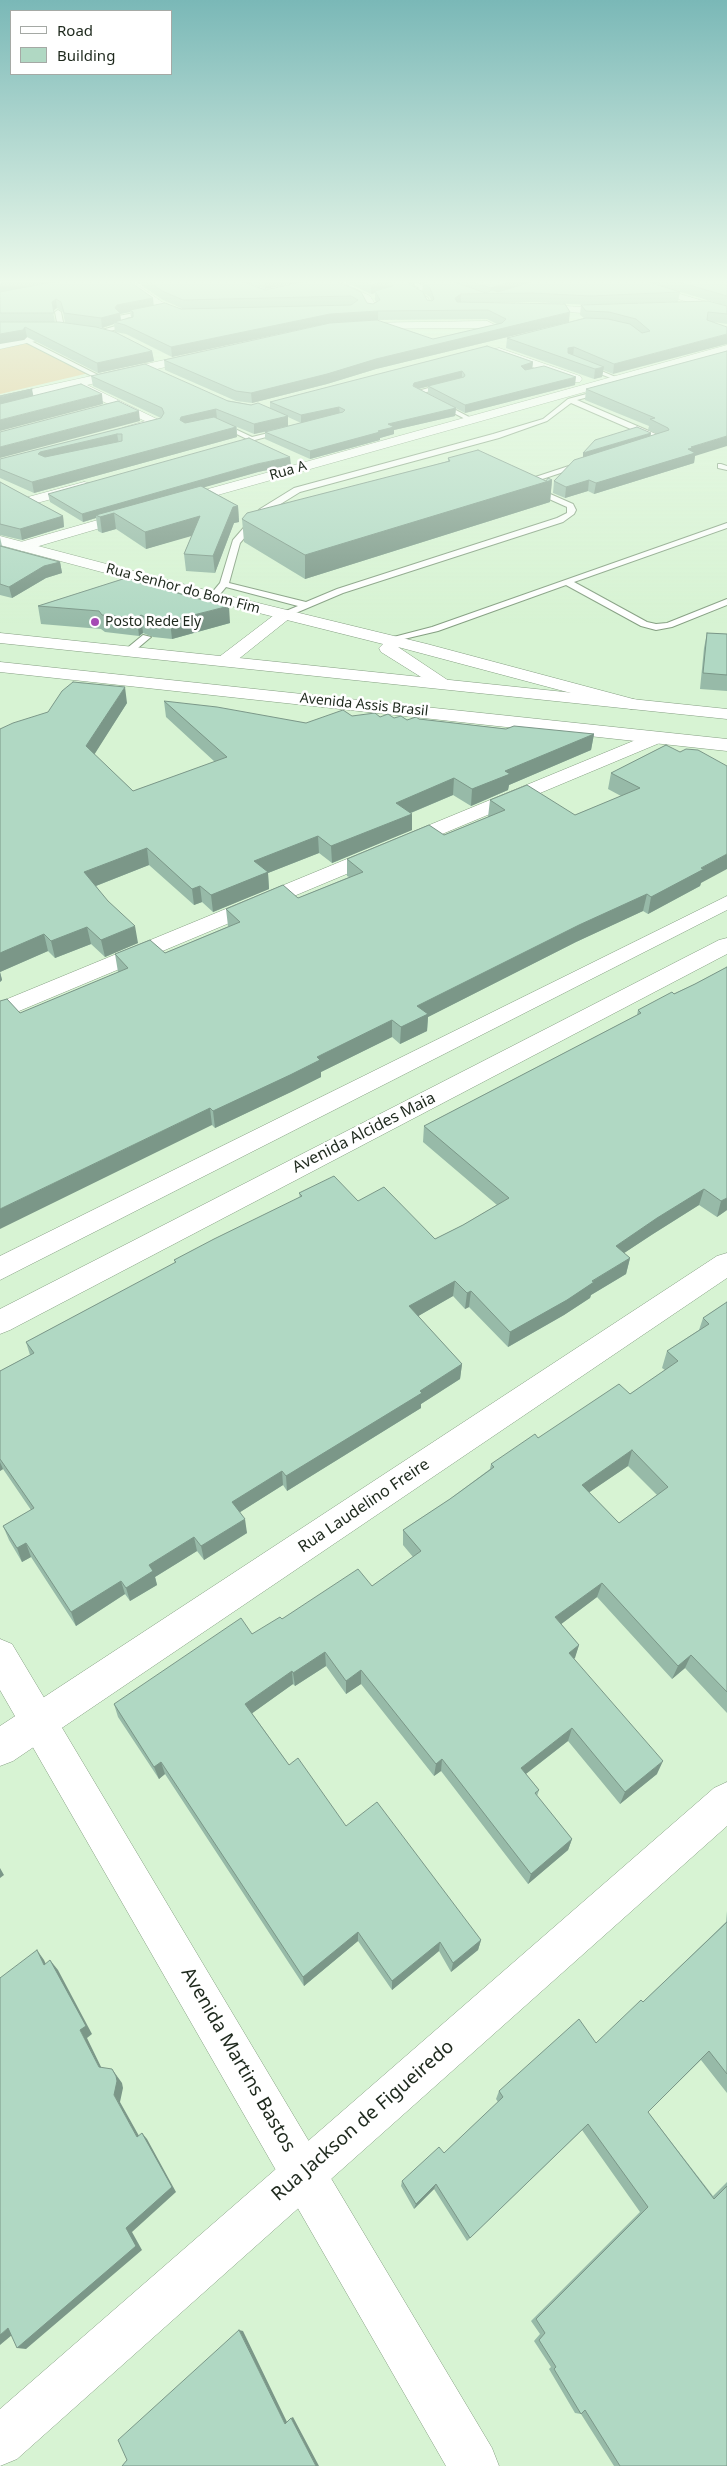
<!DOCTYPE html>
<style>
body{margin:0}
#map{position:relative;width:727px;height:2466px;overflow:hidden;background:#d7f3d3;font-family:"Noto Sans",sans-serif}
canvas{display:block}
.legend{position:absolute;left:10px;top:10px;width:162px;height:65px;box-sizing:border-box;background:#fff;border:1px solid #a5a9a5;margin:0;padding:6px 9px;list-style:none;font-size:15px;color:#1e291d}
.legend li{display:flex;align-items:center;gap:10px;height:25px}
.legend b{width:25px;border:1px solid #a5a9a5}
</style>
<div id="map">
<canvas width="727" height="2466"></canvas>
<ul class="legend">
<li><b style="height:6px;background:#fff"></b>Road</li>
<li><b style="height:14px;background:#b0d8c3"></b>Building</li>
</ul>
</div>
<script>
const context = document.querySelector('canvas').getContext('2d');
context.lineJoin = 'round';
function fill(path, color) { context.fillStyle = color; context.fill(path, 'evenodd'); }
const shape = rows => new Path2D(rows.map(r => 'M' + r).join(''));
function stroke(path, color, width, dash) { context.strokeStyle = color; context.lineWidth = width; context.lineCap = dash ? 'butt' : 'round'; context.setLineDash(dash || []); context.stroke(path); }
function label(font, color, halo, rows, align = 'center') {
  context.font = font + ' "Noto Sans",sans-serif'; context.lineWidth = 5; context.setLineDash([]); context.textBaseline = 'middle'; context.strokeStyle = halo; context.fillStyle = color; for (const [text, x, y, turn = 0] of rows) {
    context.save(); context.translate(x, y); context.rotate((+turn || 0) * Math.PI / 180); context.textAlign = isNaN(turn) ? turn : align; if (halo) context.strokeText(text, 0, 0); context.fillText(text, 0, 0); context.restore();
  }
}
const green = shape([
 [28,343,89,373,0,394,0,349]
]);
const service = shape([
 [404,281,412,281,427,287,427,289,418,292,428,298,432,309,428,309,424,300,410,292,420,288,404,281],
 [58,310,61,312,64,327,61,329,58,327,55,312,58,310],
 [151,310,153,313,126,318,133,323,133,325,98,334,95,332,126,323,118,318,118,316,151,310],
 [27,339,102,377,103,378,98,379,25,342,27,339],
 [583,365,587,365,618,378,613,379,583,367,583,365],
 [447,383,449,386,423,393,471,418,471,420,467,420,414,392,447,383],
 [605,389,607,392,577,400,665,438,665,442,651,445,651,441,656,440,571,403,547,421,499,438,300,492,266,513,240,543,229,583,306,602,337,589,557,518,567,513,567,507,529,490,528,488,532,486,573,504,576,510,574,514,563,522,343,593,284,618,281,617,281,613,298,606,226,587,216,599,204,606,197,604,210,595,220,583,233,540,260,509,294,488,493,434,543,419,568,399,605,389],
 [220,422,252,437,285,429,289,431,251,441,218,425,220,422],
 [581,462,588,464,524,485,517,483,581,462],
 [721,464,727,466,727,470,718,468,718,464,721,464],
 [727,523,727,528,574,582,647,622,656,624,667,623,727,599,727,605,672,627,656,630,641,626,566,585,438,631,387,643,382,640,432,627,727,523],
 [143,635,151,637,132,653,126,653,126,649,143,635]
]);
const minor = shape([
 [120,281,132,281,162,302,182,311,193,311,198,314,193,317,176,316,154,306,120,281],
 [325,281,339,281,370,296,378,309,373,312,369,311,362,300,325,281],
 [619,281,636,281,727,308,727,314,619,281],
 [531,304,582,307,618,306,623,309,618,312,582,313,527,309,527,305,531,304],
 [487,321,503,329,501,331,466,340,462,339,462,335,487,328,354,329,348,326,354,323,487,321],
 [68,328,74,331,72,333,0,349,0,343,68,328],
 [727,345,727,352,182,505,172,505,170,502,172,499,727,345],
 [499,348,580,376,582,379,580,382,572,382,495,353,495,349,499,348],
 [201,352,205,354,205,358,87,385,163,422,162,425,132,434,127,435,120,431,122,428,145,421,74,388,0,404,0,396,201,352],
 [84,482,89,483,91,486,89,489,33,504,26,500,28,497,84,482],
 [133,510,138,511,140,514,138,517,22,551,14,546,17,543,133,510],
 [284,610,290,612,292,615,290,618,231,665,219,665,216,661,219,657,278,612,284,610],
 [655,732,662,734,664,738,662,742,0,1019,0,1002,655,732],
 [727,1253,727,1278,13,1761,0,1766,0,1726,717,1256,727,1253],
 [727,1782,727,1826,17,2459,0,2466,0,2409,714,1788,727,1782]
]);
const tertiary = shape([
 [0,536,217,593,427,644,637,700,640,704,637,708,631,709,398,647,452,683,449,687,443,688,437,687,381,652,379,648,383,644,207,600,0,545,0,536],
 [727,896,727,910,0,1280,0,1256,727,896],
 [727,938,727,954,10,1330,0,1334,0,1309,719,940,727,938],
 [0,1639,12,1644,492,2448,499,2466,446,2466,0,1690,0,1639]
]);
const primary = shape([
 [0,633,727,709,727,719,0,643,0,633],
 [0,662,727,739,727,751,0,672,0,662]
]);
const wall = shape([
 [135,281,241,281,265,290,336,281,367,303,373,304,376,302,375,300,375,293,371,294,343,281,415,281,415,288,422,292,423,283,417,281,727,281,727,324,713,322,613,374,603,370,602,377,594,379,506,348,507,338,584,318,580,315,581,305,589,305,531,302,480,303,569,322,376,369,327,384,252,403,236,401,165,370,164,360,433,339,497,324,487,319,378,320,330,323,172,357,126,334,115,332,114,324,102,328,98,327,152,351,154,361,98,373,27,337,24,340,0,322,65,323,63,312,57,308,53,311,55,322,0,322,0,292,153,298,153,305,183,309,163,300],
 [674,290,727,306,600,305,678,302,680,292],
 [423,293,430,297,431,301,427,300],
 [130,312,131,317,121,320,120,314],
 [241,281,302,281,265,289],
 [487,346,533,362,532,369,575,385,465,413,428,394,428,386,419,389,456,408,455,416,394,430,394,434,380,438,380,440,310,459,265,439,265,432,254,434,237,427,237,437,34,493,0,478,0,459,161,418,93,386,91,376,270,408,270,402],
 [288,417,301,423,288,426],
 [727,351,695,456,694,463,594,494,588,491,565,498,553,493,554,481,583,457,583,453,651,433,650,436,657,434,648,430,649,426,585,400,586,389],
 [448,458,546,481,552,480,550,502,305,579,244,542,242,519,448,461],
 [291,465,258,472,204,487,238,506,239,522,234,523,215,573,186,571,184,554,192,535,146,549,116,529,102,533,98,531,96,518,83,522,50,502,48,494],
 [0,482,63,516,64,527,22,540,0,535],
 [0,537,2,546,60,562,62,573,46,578,12,598,0,595],
 [126,578,230,623,172,639,153,637,143,633,139,636,105,632,101,629,41,624,38,606],
 [707,633,727,634,727,691,700,689,704,648],
 [164,701,306,723,352,716,380,717,407,720,419,719,506,729,594,734,591,750,509,785,508,790,471,806,453,795,411,813,412,830,332,863,319,853,268,873,269,889,213,912,202,902,194,905,149,865,96,886,138,943,105,957,91,944,55,958,48,951,0,972,2,980,0,982,0,729,127,703,94,754,133,791,215,762,166,717],
 [666,745,701,883,700,886,648,914,643,911,576,942,428,1017,427,1031,400,1044,392,1037,323,1071,321,1072,321,1077,291,1092,215,1128,212,1125,20,1013,118,972,115,954,165,953,229,926,228,926,226,909,298,898,349,877,347,876,347,859,444,835,488,817,490,800,575,815,621,796,608,789,611,773],
 [727,967,727,1210,717,1217,699,1205,653,1234,624,1253,630,1258,626,1274,591,1295,590,1298,564,1315,508,1347,469,1307,465,1309,453,1296,418,1316,462,1364,460,1379,421,1404,421,1408,287,1491,283,1485,240,1512,247,1533,204,1560,197,1551,155,1577,157,1585,130,1601,125,1594,76,1626,31,1557,22,1562,9,1540,3,1526,31,1510,3,1469,0,1471,0,1371,30,1355,26,1342,175,1263,174,1260,300,1198,299,1193,358,1201,435,1239,463,1225,497,1205,423,1142,424,1126,637,1015,638,1010,695,984],
 [727,1302,727,1713,685,1668,672,1679,597,1597,561,1624,579,1645,574,1659,657,1774,620,1804,568,1741,526,1774,539,1790,537,1796,572,1839,568,1850,528,1884,441,1771,434,1776,361,1684,346,1694,326,1666,295,1686,293,1684,252,1713,289,1765,346,1826,481,1940,478,1950,451,1972,439,1951,392,1990,358,1941,304,1986,165,1774,159,1779,118,1717,114,1704,282,1619,372,1586,413,1557,403,1545,403,1530,450,1499,490,1469,491,1464,538,1438,630,1394,665,1370,662,1368,667,1351,699,1330,703,1318],
 [628,1466,657,1495,619,1523,589,1492],
 [727,1911,727,2093,701,2060,648,2112,713,2196,727,2182,727,2466,614,2466,581,2414,575,2413,549,2369,551,2367,534,2341,540,2334,531,2321,640,2212,582,2130,467,2241,434,2189,414,2209,401,2186,402,2181,444,2153,498,2102,496,2099,499,2091,596,2043,643,2002,726,1922]
]);
const shadedWall = shape([
 [7,281,56,281,0,292,0,283],
 [265,281,302,281,265,289],
 [389,281,389,290,375,291,375,293,371,294,371,285],
 [410,281,415,281,415,288,408,291,408,282],
 [511,281,538,281,502,293,490,293,491,288],
 [461,294,461,303,454,307,455,298],
 [153,298,154,308,130,310,130,312,120,314,121,322,114,322,114,324,102,328,101,318,115,308,117,305],
 [56,299,57,308,53,311,52,302],
 [378,311,378,320,330,323,172,357,171,347,330,314],
 [570,312,569,322,376,369,327,384,252,403,251,393,376,359],
 [25,327,27,337,24,340,0,344,0,334],
 [727,334,727,344,613,374,614,364],
 [574,347,573,357,567,358,568,348],
 [152,351,154,361,98,373,97,363],
 [533,362,532,369,520,373,521,366],
 [604,367,602,377,594,379,595,369],
 [462,371,462,378,414,390,414,383],
 [576,377,575,385,465,413,465,405],
 [32,389,34,399,0,407,0,397],
 [102,394,103,404,0,431,0,420],
 [339,407,340,414,301,423,301,415],
 [456,408,455,416,394,430,394,434,380,438,380,440,310,459,310,451,378,431,388,424],
 [216,409,217,419,182,427,180,420,181,417],
 [139,411,140,421,0,458,0,447],
 [288,416,288,426,254,434,254,424],
 [236,427,237,437,34,493,32,482],
 [651,433,650,440,583,460,583,453],
 [117,434,119,444,42,462,38,454,40,452],
 [727,436,727,446,695,456,694,463,594,494,596,483,688,449,691,447],
 [290,457,291,465,258,472,114,513,116,529,102,533,100,517,96,515,96,518,83,522,82,514,257,464],
 [552,480,550,502,305,579,305,555],
 [589,480,588,491,565,498,566,487],
 [238,506,239,522,234,523,215,573,213,556,233,507],
 [63,516,64,527,22,540,20,529],
 [200,516,202,533,146,549,145,532],
 [60,562,62,573,46,578,12,598,9,587,44,566],
 [229,606,230,623,172,639,170,621],
 [141,615,143,633,139,636,137,618],
 [125,687,127,703,89,763,86,746],
 [594,734,591,750,509,785,508,790,471,806,472,789,505,771],
 [454,778,453,795,396,819,396,803],
 [412,814,412,830,332,863,331,846],
 [318,836,319,853,268,873,269,889,213,912,211,895,254,861],
 [147,848,149,865,88,889,84,872],
 [727,854,727,869,701,883,700,886,648,914,651,897,701,868],
 [200,886,202,902,194,905,192,889],
 [647,894,643,911,576,942,428,1017,427,1031,400,1044,401,1027,417,1006,579,925],
 [135,926,138,943,105,957,101,940],
 [87,927,91,944,55,958,51,941],
 [44,934,48,951,0,972,2,980,0,982,0,953],
 [392,1020,392,1037,323,1071,321,1072,321,1077,291,1092,215,1128,213,1111,323,1054],
 [210,1108,212,1125,0,1229,0,1209],
 [704,1189,699,1205,653,1234,612,1261,616,1246,657,1218],
 [727,1198,727,1210,717,1217,721,1201],
 [630,1258,626,1274,591,1295,590,1298,564,1315,508,1347,510,1332],
 [455,1281,453,1296,408,1322,409,1306],
 [471,1291,469,1307,465,1309,467,1293],
 [462,1364,460,1379,421,1404,421,1408,287,1491,286,1476],
 [632,1450,628,1466,578,1500,582,1485],
 [0,1462,3,1469,0,1471],
 [282,1471,283,1485,234,1516,232,1502],
 [245,1519,247,1533,204,1560,201,1546],
 [194,1537,197,1551,155,1577,157,1585,130,1601,126,1588,149,1565],
 [26,1543,31,1557,22,1562,17,1548],
 [121,1581,125,1594,76,1626,71,1612],
 [602,1583,597,1597,552,1631,555,1617],
 [579,1645,575,1658,565,1666,569,1653],
 [325,1652,326,1666,295,1686,293,1673],
 [691,1655,685,1668,672,1679,678,1666],
 [361,1670,361,1684,346,1694,346,1681],
 [292,1671,293,1684,247,1717,245,1704],
 [572,1728,568,1741,518,1780,521,1768],
 [442,1759,441,1771,434,1776,436,1764],
 [663,1761,657,1774,620,1804,625,1792],
 [161,1762,165,1774,159,1779,154,1767],
 [572,1839,568,1850,528,1884,531,1874],
 [0,1868,4,1875,0,1878],
 [358,1932,358,1941,304,1986,303,1977],
 [481,1940,478,1950,451,1972,453,1963],
 [440,1942,439,1951,392,1990,392,1981],
 [37,1950,44,1960,51,1975,44,1965],
 [50,1960,58,1970,92,2034,87,2038,105,2075,99,2067,80,2030],
 [112,2069,122,2083,123,2088,120,2102,143,2143,137,2137,114,2095],
 [588,2124,582,2130,467,2241,470,2238],
 [142,2133,147,2139,176,2192,132,2232,142,2250,26,2349,17,2348,126,2228],
 [436,2184,434,2189,414,2209,416,2204],
 [8,2328,18,2330,0,2345,0,2335],
 [239,2330,243,2331,287,2422,285,2424],
 [293,2417,319,2466,316,2466,291,2418]
]);
const building = shape([
 [59,281,129,281,153,298,117,305,115,308,120,313,101,318,64,313,61,302,56,299,52,302,54,313,0,313,0,292,59,281],
 [148,281,241,281,265,290,306,281,336,281,361,292,367,303,373,304,380,300,375,291,393,286,389,281,410,281,408,282,409,284,423,292,427,300,432,301,434,299,430,288,423,283,428,281,451,281,486,293,492,290,498,292,534,281,646,281,680,292,591,296,532,293,461,294,455,298,457,302,565,304,570,312,376,359,327,374,251,393,236,391,164,360,330,323,377,320,433,339,502,323,506,319,488,310,378,311,330,314,171,347,125,325,114,322,133,317,133,312,130,310,165,303,181,309,351,305,358,300,351,296,183,300,162,291,148,281],
 [362,281,388,281,371,285,362,281],
 [469,281,511,281,491,288,469,281],
 [675,281,727,281,727,296,675,281],
 [708,301,727,306,727,314,708,312,707,320,727,327,727,334,614,364,574,347,568,348,568,353,604,367,595,369,507,338,586,318,608,319,630,324,642,333,650,331,636,319,609,312,586,311,581,305,708,301],
 [0,322,59,322,96,327,115,332,152,351,97,363,25,327,23,330,0,334,0,322],
 [487,346,533,362,521,366,525,370,544,366,576,377,465,405,428,386,464,377,465,375,462,371,414,383,413,386,456,408,388,424,394,427,378,431,380,432,310,451,265,432,343,412,345,410,339,407,301,415,270,402,487,346],
 [727,351,727,436,691,447,693,448,688,449,695,453,596,483,589,480,566,487,554,481,574,460,669,430,668,428,650,419,655,418,586,389,727,351],
 [145,364,228,401,251,405,258,403,288,416,254,424,216,409,181,417,180,420,185,423,214,417,236,427,32,482,0,469,0,459,161,418,164,413,162,408,91,376,145,364],
 [117,434,122,434,122,441,45,457,38,454,40,452,117,434],
 [81,384,102,394,0,420,0,404,81,384],
 [32,389,0,397,0,396,32,389],
 [118,401,139,411,0,447,0,432,118,401],
 [637,427,651,433,583,453,595,440,637,427],
 [249,438,290,457,257,464,82,514,48,494,249,438],
 [478,450,546,481,548,478,552,480,305,555,242,519,247,513,450,461,448,458,478,450],
 [0,482,63,516,20,529,0,524,0,482],
 [201,486,238,506,233,507,213,556,184,554,200,516,145,532,114,513,100,517,96,515,201,486],
 [0,546,60,562,44,566,9,587,0,584,0,546],
 [126,578,191,597,229,606,170,621,151,620,141,615,137,618,102,615,99,611,38,606,126,578],
 [707,633,727,634,727,675,703,673,707,633],
 [73,682,125,687,86,746,133,791,227,757,164,701,217,707,306,723,343,710,352,716,375,713,380,717,388,714,394,718,401,716,407,720,416,717,419,719,506,729,514,726,594,734,505,771,510,774,472,789,454,778,396,803,412,814,331,846,318,836,254,861,268,872,211,895,200,886,192,889,147,848,84,872,108,901,135,926,101,940,87,927,51,941,44,934,0,953,0,729,13,723,48,712,62,691,73,682],
 [666,745,680,752,686,749,698,750,727,766,727,854,701,868,704,869,651,897,647,894,579,925,417,1006,428,1014,401,1027,392,1020,323,1054,317,1057,320,1060,290,1075,213,1111,210,1108,0,1209,0,1001,7,999,20,1013,128,968,115,954,150,940,165,953,240,922,226,909,283,885,298,898,363,872,347,859,429,825,444,835,505,810,490,800,527,785,575,815,640,788,611,773,666,745],
 [727,967,727,1198,721,1201,704,1189,657,1218,616,1246,630,1258,592,1281,594,1282,567,1300,510,1332,471,1291,467,1293,455,1281,409,1306,462,1364,420,1391,422,1393,286,1476,282,1471,232,1502,245,1519,201,1546,194,1537,149,1565,153,1571,126,1588,121,1581,71,1612,26,1543,17,1548,3,1526,34,1508,0,1459,0,1371,34,1353,26,1342,176,1262,174,1260,214,1239,302,1196,299,1193,334,1176,358,1201,384,1187,435,1239,463,1225,509,1198,424,1126,641,1013,638,1010,672,992,674,994,695,984,727,967],
 [727,1302,727,1692,691,1655,678,1666,602,1583,555,1617,579,1645,569,1653,663,1761,625,1792,572,1728,521,1768,539,1790,535,1793,572,1839,531,1874,442,1759,436,1764,361,1670,346,1681,325,1652,293,1673,292,1671,245,1704,289,1765,298,1758,346,1826,377,1802,481,1940,453,1963,440,1942,392,1981,358,1932,303,1977,161,1762,154,1767,114,1704,241,1618,252,1634,280,1617,282,1619,358,1569,372,1586,421,1551,403,1530,450,1499,494,1467,491,1464,535,1434,538,1438,619,1384,630,1394,678,1361,667,1351,709,1324,703,1318,727,1302],
 [632,1450,668,1487,619,1523,582,1485,632,1450],
 [727,1922,727,2074,709,2051,648,2112,714,2199,727,2186,727,2466,620,2466,585,2410,581,2414,554,2369,556,2367,539,2340,545,2333,536,2319,648,2207,588,2124,470,2238,436,2184,416,2204,402,2181,439,2147,444,2153,503,2097,499,2091,579,2019,596,2043,641,2000,643,2002,727,1922],
 [37,1950,44,1965,50,1960,86,2026,80,2030,99,2067,112,2069,116,2076,117,2081,114,2095,137,2137,142,2133,172,2187,126,2228,136,2246,17,2348,8,2328,0,2335,0,1978,37,1950],
 [239,2330,285,2424,291,2418,316,2466,122,2466,127,2460,118,2440,239,2330]
]);
const markers = [
 [95,622,5,"#a54ab4"]
];
const farStreetnames = [
 ["Rua A",288,471,-16],
 ["Rua Senhor do Bom Fim",183,589,15],
 ["Avenida Assis Brasil",364,705,6]
];
const farPoinames = [
 ["Posto Rede Ely",105,622]
];
const streetNames = [
 ["Avenida Alcides Maia",364,1133,-27],
 ["Rua Laudelino Freire",364,1506,-34]
];
const nearStreetnames = [
 ["Avenida Martins Bastos",238,2060,60],
 ["Rua Jackson de Figueiredo",363,2121,-41]
];
fill(green, '#e4c286');
stroke(service, '#859f82', 2);
stroke(minor, '#859f82', 1);
stroke(tertiary, '#859f82', 1);
stroke(primary, '#859f82', 1);
fill(service, '#fff');
fill(minor, '#fff');
fill(tertiary, '#fff');
fill(primary, '#fff');
fill(wall, '#97baa8');
fill(shadedWall, '#7b9788');
fill(building, '#b0d8c3');
stroke(building, '#7b9788', 1);
const sky = context.createLinearGradient(0, 0, 0, 626);
sky.addColorStop(0, '#7ab8b7');
sky.addColorStop(0.45, '#edfaeb');
sky.addColorStop(1, '#edfaeb00');
context.fillStyle = sky;
context.fillRect(0, 0, 727, 626);
for (const [x, y, r, color] of markers) { const dot = new Path2D(); dot.arc(x, y, r, 0, 2 * Math.PI); context.fillStyle = color; context.fill(dot); stroke(dot, '#fff', 2); }
label('14px', '#1e291d', '#fff', farStreetnames);
label('14px', '#1e291d', '#fff', farPoinames, 'left');
label('16px', '#1e291d', '#fff', streetNames);
label('19px', '#1e291d', '#fff', nearStreetnames);
</script>
